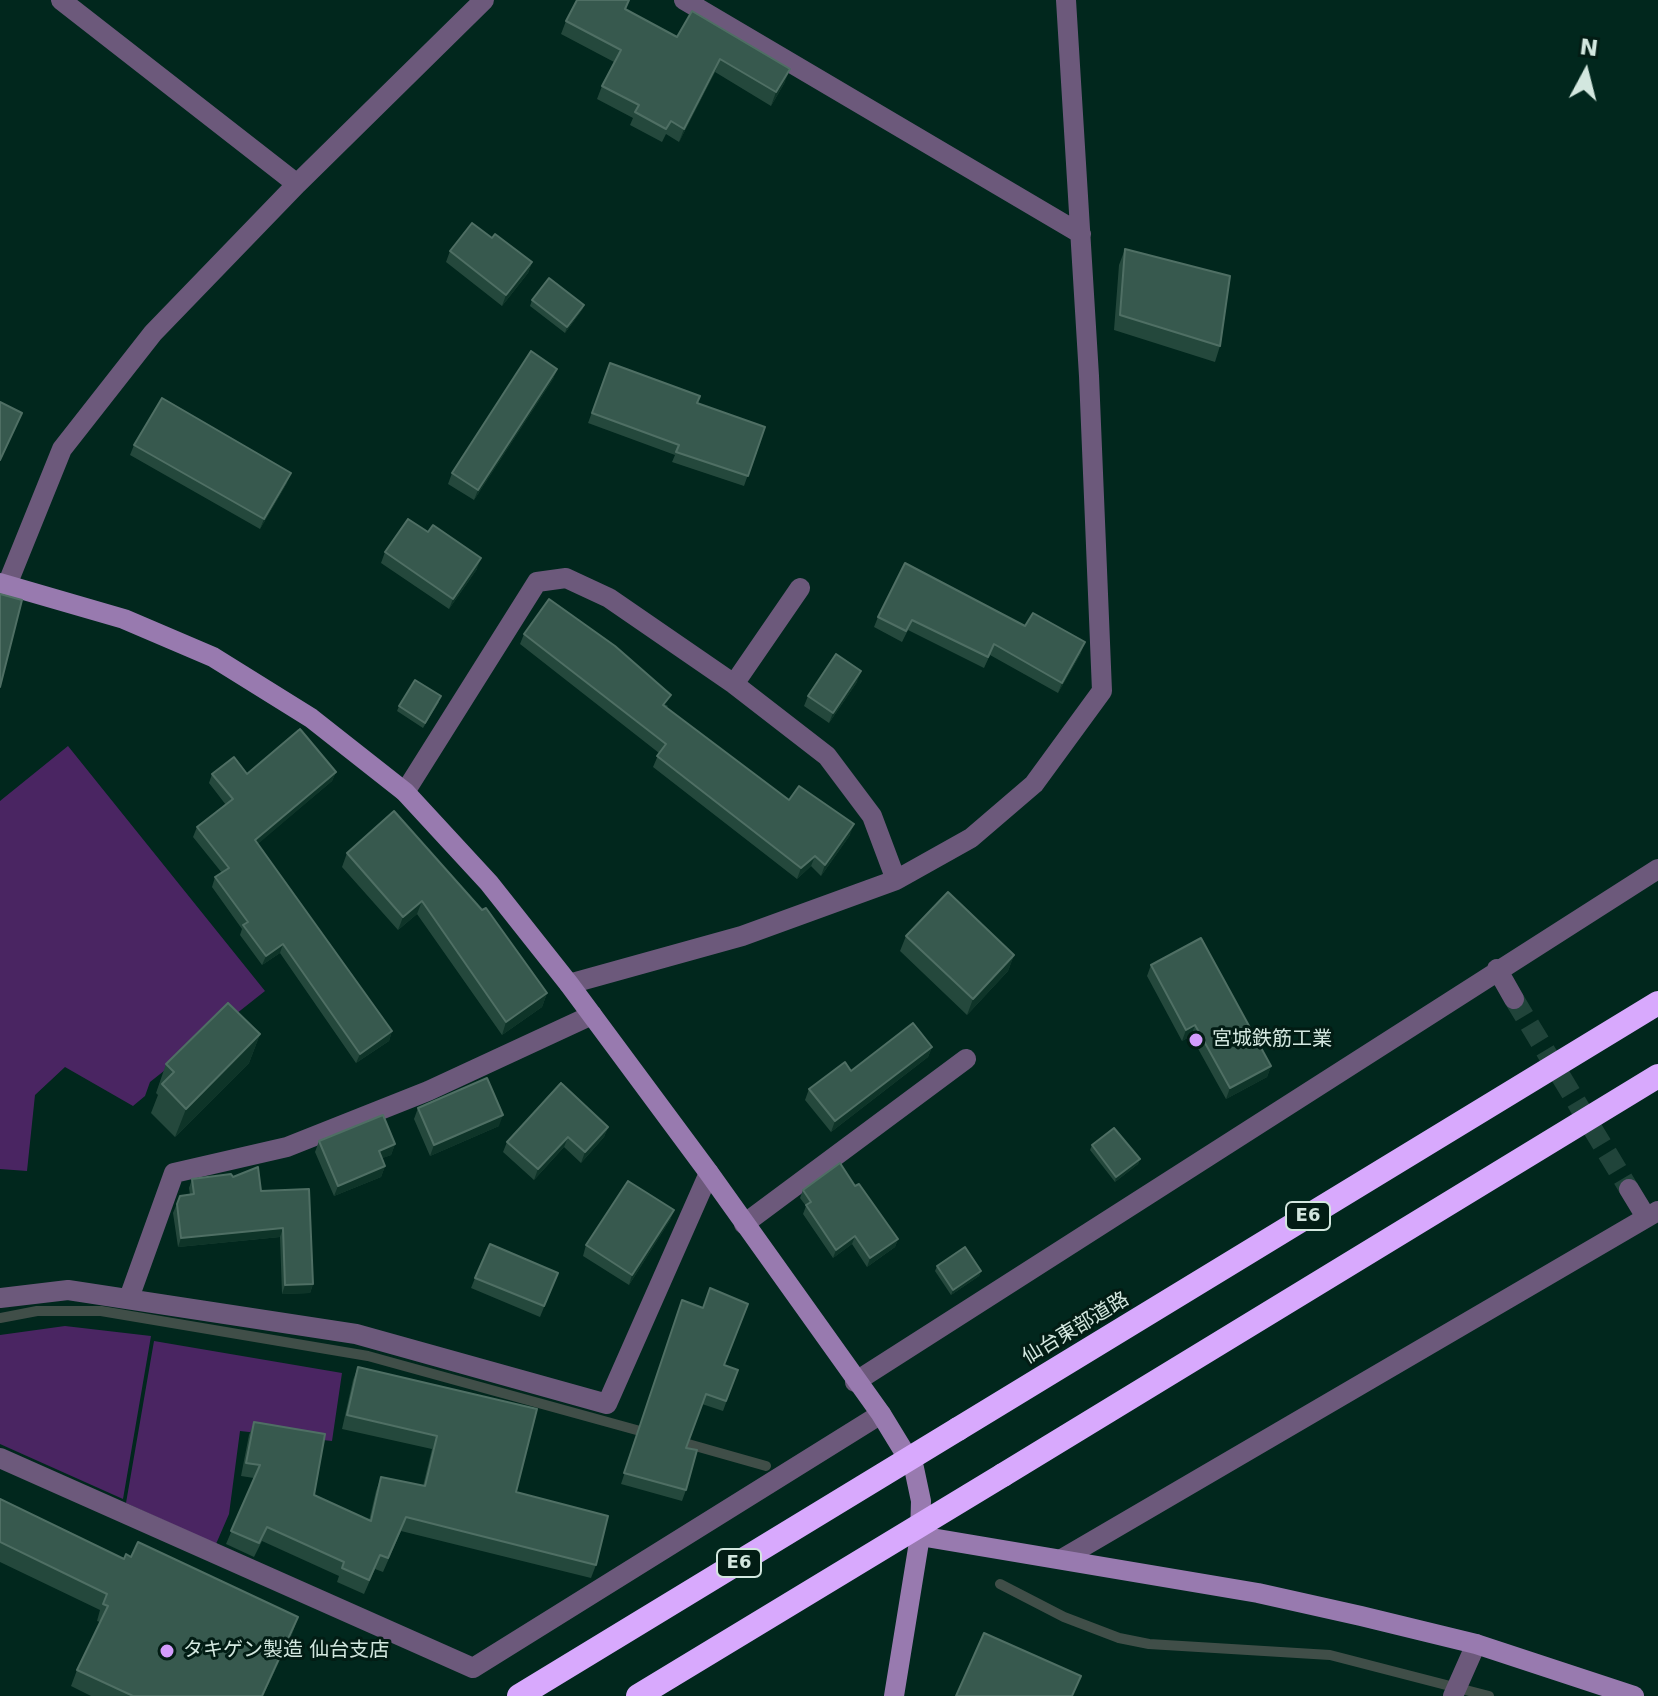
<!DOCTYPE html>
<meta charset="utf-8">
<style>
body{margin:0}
#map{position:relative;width:1658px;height:1696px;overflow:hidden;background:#01271d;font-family:"DejaVu Sans",sans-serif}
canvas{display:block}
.north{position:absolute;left:1546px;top:32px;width:80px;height:80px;-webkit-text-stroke:6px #021c14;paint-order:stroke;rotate:7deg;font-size:22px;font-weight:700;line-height:32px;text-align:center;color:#d3e7df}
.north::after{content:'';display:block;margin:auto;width:28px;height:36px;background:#d3e7df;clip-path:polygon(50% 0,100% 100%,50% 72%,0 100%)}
</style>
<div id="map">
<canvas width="1658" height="1696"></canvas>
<div class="north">N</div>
</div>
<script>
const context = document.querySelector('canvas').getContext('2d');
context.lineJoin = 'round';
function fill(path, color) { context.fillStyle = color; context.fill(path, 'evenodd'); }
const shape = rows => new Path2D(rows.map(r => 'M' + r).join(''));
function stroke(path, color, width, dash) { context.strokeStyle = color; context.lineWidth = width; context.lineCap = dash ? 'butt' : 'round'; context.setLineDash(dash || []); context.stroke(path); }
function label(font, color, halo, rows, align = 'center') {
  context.font = font + ' "DejaVu Sans","Noto Sans JP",sans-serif'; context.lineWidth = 6; context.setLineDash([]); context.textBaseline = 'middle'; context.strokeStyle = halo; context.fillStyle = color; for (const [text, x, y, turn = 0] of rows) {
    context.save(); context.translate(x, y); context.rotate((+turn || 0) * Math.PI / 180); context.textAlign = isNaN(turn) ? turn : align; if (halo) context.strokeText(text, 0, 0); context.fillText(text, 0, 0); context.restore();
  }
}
const green = shape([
 [68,746,265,991,150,1082,145,1096,133,1106,65,1067,35,1095,27,1171,0,1169,0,801],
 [65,1326,151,1336,123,1499,0,1444,0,1335],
 [154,1341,342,1373,332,1441,240,1431,229,1514,216,1544,126,1503]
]);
const stream = shape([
 [0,1318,37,1311,101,1311,368,1356,651,1434],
 [674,1440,766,1466],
 [1000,1584,1064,1617,1119,1638,1149,1644,1330,1655,1489,1696]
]);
const streetTunnel = shape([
 [1514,999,1629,1189]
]);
const street = shape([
 [61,0,297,184],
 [684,0,1081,234],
 [7,585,62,449,153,333,297,184,484,0],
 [734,684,800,588],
 [405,792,537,582,566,578,609,598,734,684,827,756,872,816,896,880],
 [1497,969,1514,999],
 [569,984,742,936,896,880,971,838,1034,784,1102,691,1089,376,1066,0],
 [1629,1189,1646,1217],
 [744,1224,966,1059],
 [0,1298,68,1290,356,1334,607,1404,709,1173],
 [129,1298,174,1173,287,1147,428,1091,592,1015],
 [855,1382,1658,869],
 [0,1458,473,1668,881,1414],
 [1062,1559,1658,1211],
 [1453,1696,1476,1644]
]);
const secondary = shape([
 [0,583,124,619,213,657,311,718,405,792,489,883,569,984,709,1173,881,1414,914,1468,921,1501,920,1536,894,1696],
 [920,1536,1258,1593,1361,1616,1476,1644,1634,1696]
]);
const highway = shape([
 [958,1429,1658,1003],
 [1003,1475,1658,1076]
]);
const highwayBridge = shape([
 [519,1696,958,1429],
 [638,1696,1003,1475]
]);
const wall = shape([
 [566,21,677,37,785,82,771,106,715,72,679,142,666,134,662,142,630,125,633,118,597,99,602,86,614,62,561,34],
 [492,238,532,262,528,273,502,306,446,262,450,251],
 [1125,249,1220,346,1215,362,1114,330,1119,265],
 [532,300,584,305,582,310,565,333,530,306],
 [610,363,697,403,765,427,744,486,672,462,675,455,588,423],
 [557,369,553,379,474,500,448,484,452,473],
 [134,445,287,483,260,529,130,455],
 [385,552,477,569,449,609,381,563],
 [878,617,1025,626,1081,653,1058,693,990,655,984,668,908,630,902,642,874,627],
 [524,634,668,706,666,708,789,800,850,835,821,876,811,866,797,879,653,767,659,753,520,644],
 [857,682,829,723,804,706,808,696],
 [439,702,423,728,397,711,399,706],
 [336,772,332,781,257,844,392,1031,389,1041,356,1063,280,953,262,965,240,935,242,929,212,887,215,877,222,873,193,837,197,827,226,805,209,783,212,774],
 [394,811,547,993,542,1007,502,1035,417,914,398,930,342,867,347,853],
 [906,936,1014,955,1008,971,967,1015,900,951],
 [1151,965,1271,1066,1267,1077,1226,1099,1191,1036,1182,1041,1147,976],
 [260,1034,249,1063,175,1137,151,1113,158,1095,156,1093,166,1064],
 [932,1047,928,1057,831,1132,805,1100,809,1089,851,1071],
 [418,1108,499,1126,430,1156,414,1119],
 [608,1127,604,1137,581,1163,564,1147,534,1180,503,1152,507,1142],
 [319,1141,395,1144,391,1155,382,1158,385,1166,381,1177,334,1196,315,1152],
 [1092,1145,1140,1159,1138,1164,1115,1182,1090,1150],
 [233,1177,261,1191,309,1189,313,1284,310,1293,282,1294,280,1237,178,1247,173,1213,180,1196,190,1195,189,1188,192,1179],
 [855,1186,898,1239,895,1247,867,1267,852,1244,833,1258,803,1214,806,1206,800,1198,803,1190],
 [674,1210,670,1220,629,1285,583,1256,586,1245],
 [937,1266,981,1271,979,1276,951,1295,935,1271],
 [475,1278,554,1283,540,1317,471,1288],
 [682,1300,724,1365,738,1370,723,1411,702,1404,686,1448,686,1490,682,1501,621,1484],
 [358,1367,516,1492,596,1565,591,1578,401,1531,383,1572,375,1569,364,1594,337,1582,339,1576,262,1541,254,1557,226,1544,254,1478,241,1476,249,1435,254,1422,314,1495,369,1521,376,1491,381,1477,423,1486,432,1449,342,1429,353,1380],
 [0,1499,124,1559,298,1617,292,1634,263,1696,91,1696,71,1686,77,1670,100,1622,97,1621,100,1610,0,1562]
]);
const shadedWall = shape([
 [720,59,715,72,679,142,684,129],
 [790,69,785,82,771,106,776,92],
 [532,262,528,273,502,306,506,295],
 [584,305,582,310,565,333,567,327],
 [557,369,553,379,474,500,478,490],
 [291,473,287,483,260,529,264,519],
 [481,558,477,569,449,609,453,599],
 [1085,642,1081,653,1058,693,1062,683],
 [861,671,857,682,829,723,833,713],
 [336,772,332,781,251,850,255,840],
 [854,824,850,835,821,876,825,865],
 [815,856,811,866,797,879,801,868],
 [422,901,417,914,398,930,403,917],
 [283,944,280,953,262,965,266,956],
 [1014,955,1008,971,967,1015,973,999],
 [547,993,542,1007,502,1035,506,1022],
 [1195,1025,1191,1036,1182,1041,1186,1030],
 [392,1031,389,1041,356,1063,360,1054],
 [260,1034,249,1063,175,1137,186,1109],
 [932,1047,928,1057,831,1132,835,1121],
 [1271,1066,1267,1077,1226,1099,1230,1088],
 [503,1115,499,1126,430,1156,434,1145],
 [608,1127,604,1137,581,1163,585,1152],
 [568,1137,564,1147,534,1180,538,1169],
 [395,1144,391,1155,375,1161,379,1151],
 [1140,1159,1138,1164,1115,1182,1116,1177],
 [385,1166,381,1177,334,1196,338,1186],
 [674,1210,670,1220,629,1285,632,1275],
 [283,1228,280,1237,178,1247,181,1238],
 [855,1236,852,1244,833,1258,836,1250],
 [898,1239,895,1247,867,1267,870,1258],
 [981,1271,979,1276,951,1295,953,1290],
 [313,1284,310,1293,282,1294,285,1285],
 [298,1617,292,1634,263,1696,262,1696]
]);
const building = shape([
 [577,0,629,0,625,9,677,37,692,11,790,69,776,92,720,59,684,129,671,121,666,129,635,112,639,105,602,86,621,50,566,21,577,0],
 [472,223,492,238,495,234,532,262,506,295,450,251,472,223],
 [1125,249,1230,276,1220,346,1120,315,1125,249],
 [549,278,584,305,567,327,532,300,549,278],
 [531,351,557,369,478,490,452,473,531,351],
 [610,363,700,396,697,403,765,427,748,476,676,452,679,445,592,413,610,363],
 [162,398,291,473,264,519,134,445,162,398],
 [0,402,22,413,0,460,0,402],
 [408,519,428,532,433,525,481,558,453,599,385,552,408,519],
 [905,563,1025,626,1033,613,1085,642,1062,683,994,644,988,657,912,620,906,631,878,617,905,563],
 [0,594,22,600,0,687,0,594],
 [549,599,615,646,671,695,663,705,789,800,799,786,854,824,825,865,815,856,801,868,657,756,666,744,524,634,549,599],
 [836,654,861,671,833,713,808,696,836,654],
 [415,680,441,696,425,723,399,706,415,680],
 [300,729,336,772,255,840,392,1031,360,1054,283,944,266,956,243,925,248,922,215,877,229,868,197,827,233,799,212,774,234,757,247,774,300,729],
 [394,811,482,910,486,908,547,993,506,1022,422,901,403,917,347,853,394,811],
 [948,892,1014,955,973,999,906,936,948,892],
 [1201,938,1271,1066,1230,1088,1195,1025,1186,1030,1151,965,1201,938],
 [228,1003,260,1034,186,1109,162,1084,174,1072,166,1064,228,1003],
 [913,1023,932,1047,835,1121,809,1089,845,1062,851,1071,913,1023],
 [487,1078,503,1115,434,1145,418,1108,487,1078],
 [561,1083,608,1127,585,1152,568,1137,538,1169,507,1142,561,1083],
 [383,1115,395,1144,379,1151,385,1166,338,1186,319,1141,383,1115],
 [1114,1128,1140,1159,1116,1177,1092,1145,1114,1128],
 [840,1163,855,1186,859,1184,898,1239,870,1258,855,1236,836,1250,806,1205,811,1202,803,1190,840,1163],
 [258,1167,261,1191,309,1189,313,1284,285,1285,283,1228,181,1238,177,1204,180,1196,194,1194,192,1179,231,1174,233,1177,258,1167],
 [628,1181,674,1210,632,1275,586,1245,628,1181],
 [490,1244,558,1273,544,1306,475,1278,490,1244],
 [965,1247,981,1271,953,1290,937,1266,965,1247],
 [710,1288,748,1304,724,1365,738,1370,726,1401,706,1394,686,1448,697,1450,686,1490,624,1473,682,1300,703,1308,710,1288],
 [358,1367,537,1409,516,1492,608,1516,596,1565,406,1517,388,1558,380,1555,369,1580,342,1568,344,1562,267,1527,259,1543,231,1531,260,1465,246,1463,254,1422,325,1434,314,1495,371,1521,381,1477,425,1486,437,1436,347,1415,358,1367],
 [0,1499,124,1559,126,1554,131,1557,138,1542,298,1617,262,1696,133,1696,77,1670,108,1606,103,1604,107,1594,0,1542,0,1499],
 [984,1633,1081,1676,1072,1696,956,1696,984,1633]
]);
const markers = [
 [1196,1040,8,"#d39cfc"],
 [167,1651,8,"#d39cfc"]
];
const shields = [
 [1308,1216,44],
 [739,1563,44]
];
const shieldNames = [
 ["E6",1308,1216],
 ["E6",739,1563]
];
const poiNames = [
 ["宮城鉄筋工業",1212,1040],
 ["タキゲン製造 仙台支店",183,1651]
];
const streetNames = [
 ["仙台東部道路",1076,1329,-31]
];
fill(green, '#4a2562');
stroke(stream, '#404e48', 10);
stroke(streetTunnel, '#20443a', 20, [20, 10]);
stroke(street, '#6c597b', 20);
stroke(secondary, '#987aaf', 20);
stroke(highway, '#d8a9fd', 24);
stroke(highwayBridge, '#d8a9fd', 24);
fill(wall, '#24483c');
fill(shadedWall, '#0e3428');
fill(building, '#37594e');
stroke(building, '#4f6f64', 2);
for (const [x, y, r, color] of markers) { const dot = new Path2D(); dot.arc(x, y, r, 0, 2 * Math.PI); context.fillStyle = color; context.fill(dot); stroke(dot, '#021c14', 3); }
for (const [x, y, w] of shields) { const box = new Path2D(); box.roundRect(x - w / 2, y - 14, w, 28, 6); context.fillStyle = '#021c14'; context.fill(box); stroke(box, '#d3e7df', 2); }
label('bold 18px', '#d3e7df', null, shieldNames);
label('20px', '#d3e7df', '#021c14', poiNames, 'left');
label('20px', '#d3e7df', '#021c14', streetNames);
</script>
